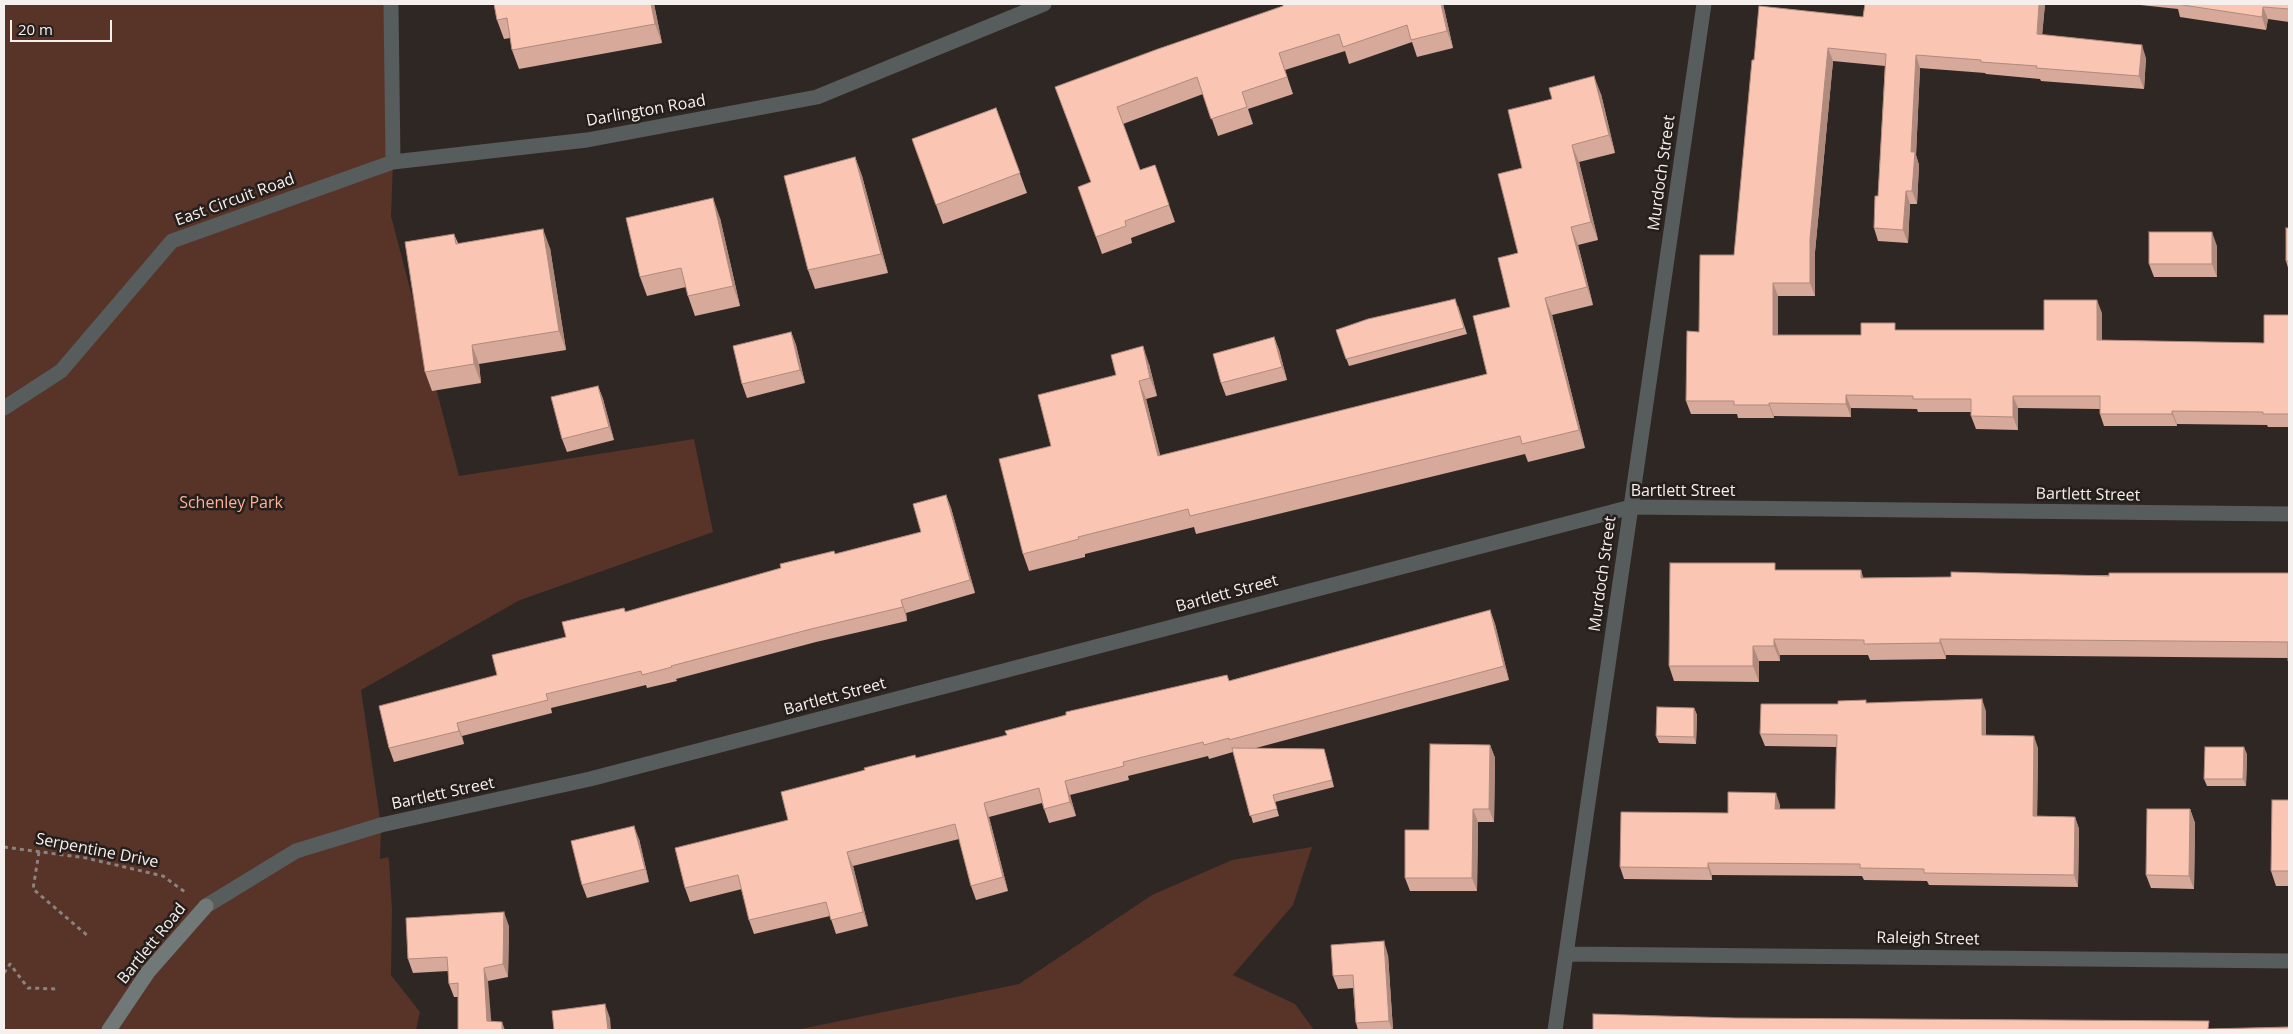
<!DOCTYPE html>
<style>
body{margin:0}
#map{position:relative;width:2293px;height:1034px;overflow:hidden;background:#2f2724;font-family:"Open Sans",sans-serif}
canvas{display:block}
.frame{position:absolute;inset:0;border:5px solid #f5f0ee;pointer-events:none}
.scale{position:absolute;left:10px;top:20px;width:102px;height:22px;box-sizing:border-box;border:2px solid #f5f0ee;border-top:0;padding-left:6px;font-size:15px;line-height:18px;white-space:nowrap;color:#f5f0ee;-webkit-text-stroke:4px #251e1b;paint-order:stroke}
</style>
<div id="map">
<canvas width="2293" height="1034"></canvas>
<div class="frame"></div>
<div class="scale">20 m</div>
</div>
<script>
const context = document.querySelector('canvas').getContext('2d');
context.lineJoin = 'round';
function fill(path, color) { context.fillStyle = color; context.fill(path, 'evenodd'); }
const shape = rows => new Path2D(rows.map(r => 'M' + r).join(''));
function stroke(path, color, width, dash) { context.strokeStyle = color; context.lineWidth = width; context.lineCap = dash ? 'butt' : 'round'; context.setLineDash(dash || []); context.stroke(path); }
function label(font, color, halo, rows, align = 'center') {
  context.font = font + ' "Open Sans",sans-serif'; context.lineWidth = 5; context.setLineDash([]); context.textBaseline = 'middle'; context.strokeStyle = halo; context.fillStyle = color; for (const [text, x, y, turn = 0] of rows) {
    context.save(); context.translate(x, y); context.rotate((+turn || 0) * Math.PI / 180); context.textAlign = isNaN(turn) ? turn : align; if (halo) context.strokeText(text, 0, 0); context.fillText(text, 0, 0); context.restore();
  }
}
const green = shape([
 [4,4,391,4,393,162,391,216,459,476,694,439,713,532,520,600,361,690,381,825,380,859,388,857,389,861,392,910,391,975,420,1012,416,1030,4,1030],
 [1312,847,1293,905,1233,975,1295,1004,1314,1030,796,1030,1019,984,1152,895,1232,860]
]);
const path = shape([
 [4,847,86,858,163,876,185,892],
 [39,852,33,889,88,936],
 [4,973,10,964,28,988,58,989]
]);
const street = shape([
 [391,4,393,162],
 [4,408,61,371,172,241,393,162,587,140,817,97,1044,4],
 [206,906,296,851,381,825,590,779,1631,507,2289,514],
 [1567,954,2289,961],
 [1555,1030,1704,4]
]);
const secondary = shape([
 [109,1030,148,972,206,906]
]);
const wall = shape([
 [494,4,654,4,662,43,519,69,512,50,510,38,504,39,497,20],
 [1443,4,1453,48,1417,57,1412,42,1349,64,1345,51,1285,70,1293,94,1248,109,1253,124,1218,136,1203,94,1123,124,1140,170,1155,165,1175,222,1131,238,1132,243,1102,254,1078,187,1091,182,1055,87],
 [1865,4,2045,4,2042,35,2146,58,2144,89,2041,81,2040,79,1986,74,1985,73,1920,68,1916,155,1919,165,1917,204,1910,204,1908,243,1878,241,1874,228,1878,196,1885,66,1833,61,1815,252,1815,296,1778,296,1778,335,1861,335,1898,330,2044,330,2102,313,2102,340,2264,343,2289,315,2289,427,2268,427,2267,425,2177,424,2177,426,2104,426,2100,414,2100,409,2018,408,2018,430,1976,429,1971,416,1971,412,1918,412,1917,409,1851,408,1851,417,1774,416,1774,418,1738,418,1737,414,1691,414,1686,401,1699,332,1734,255,1754,60,1863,17],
 [2131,4,2289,4,2289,22,2268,19,2266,30,2180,17,2178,9],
 [1601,94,1615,153,1579,162,1598,240,1578,245,1593,305,1552,315,1585,448,1528,462,1525,454,1196,534,1194,527,1085,554,1085,557,1029,571,1023,554,1051,446,1116,375,1149,364,1157,396,1146,399,1160,456,1487,374,1510,307,1518,253,1522,168],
 [996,108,1027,193,943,224,912,139],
 [855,157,862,176,888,273,815,289,808,270],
 [720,218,740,306,695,316,688,296,686,287,647,296,640,277],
 [2289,228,2289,271,2286,261],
 [454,234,458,243,550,248,566,350,479,364,481,383,432,391,425,372],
 [2217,246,2217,277,2154,277,2149,264],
 [1458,306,1467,334,1349,366,1336,330],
 [791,332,796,345,805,383,747,398,742,384],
 [1274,337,1279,350,1287,380,1226,396,1221,383],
 [598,386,603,399,614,440,567,452,562,439],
 [946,495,951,508,975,593,906,613,907,621,816,642,676,679,677,681,647,688,646,685,551,708,552,713,462,736,464,744,394,762,389,748,497,675,566,637,624,608,626,612,835,554,921,532],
 [1777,570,1863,578,2289,573,2289,664,2288,658,1946,655,1946,659,1870,660,1868,655,1780,655,1780,661,1759,661,1759,682,1674,681,1669,666],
 [1490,610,1495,624,1509,680,1256,748,1324,749,1326,756,1334,787,1275,802,1279,816,1253,823,1233,752,1209,759,1208,756,1128,776,1129,780,1070,795,1076,816,1049,823,1042,803,989,817,1008,891,976,900,971,886,959,839,853,866,868,926,836,934,830,916,754,934,749,920,742,889,690,902,685,888,788,820,916,758,1229,681],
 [1867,703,1986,711,1986,735,2038,748,2037,816,2075,817,2079,829,2078,887,1929,885,1927,881,1864,880,1862,876,1712,875,1712,880,1624,879,1620,867,1728,813,1780,805,1780,809,1835,809,1836,747,1765,746,1760,734,1838,704],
 [1694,708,1697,715,1696,744,1659,743,1656,736],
 [1490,745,1495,758,1494,822,1478,822,1477,891,1410,891,1405,878,1429,830],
 [2247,754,2246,786,2207,786,2204,779],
 [2289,800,2289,886,2276,886,2271,871],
 [2190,809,2195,823,2194,889,2151,888,2146,875],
 [639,839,649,882,587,898,582,885],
 [509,926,508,977,488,981,458,1030,458,997,454,997,449,984,448,971,413,973,408,959],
 [1388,955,1393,1030,1358,1030,1356,1023,1353,988,1338,989,1333,976]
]);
const shadedWall = shape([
 [651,4,654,4,662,43,655,24],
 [1441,4,1443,4,1453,48,1447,31],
 [2039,4,2045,4,2041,47,2037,34],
 [2263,7,2268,19,2266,30,2262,17],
 [2142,45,2146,58,2144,89,2139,76],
 [1828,48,1833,61,1815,252,1815,296,1810,283,1810,239],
 [1916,55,1920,68,1916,155,1919,165,1917,204,1912,191,1911,152],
 [1594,76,1601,94,1615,153,1609,135],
 [1572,145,1579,162,1598,240,1591,222],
 [855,157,862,176,888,273,881,254],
 [1906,191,1910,204,1908,243,1903,230],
 [713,198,720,218,740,306,733,286],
 [1571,227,1578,245,1593,305,1587,287],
 [543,229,550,248,566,350,559,331],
 [2212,232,2217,246,2217,277,2212,264],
 [1773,283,1778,296,1778,348,1773,335],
 [1545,298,1552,315,1585,448,1579,430],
 [2097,300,2102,313,2102,352,2097,340],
 [791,332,796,345,805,383,800,370],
 [1274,337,1279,350,1287,380,1282,367],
 [472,345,479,364,481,383,474,364],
 [1143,346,1149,364,1157,396,1150,378],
 [1139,381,1146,399,1165,474,1158,456],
 [598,386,603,399,614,440,609,427],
 [1846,395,1851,408,1851,417,1846,404],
 [2013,396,2018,408,2018,430,2013,417],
 [1769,403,1774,416,1774,418,1769,405],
 [2172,411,2177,424,2177,426,2172,414],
 [946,495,951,508,975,593,970,580],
 [1861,570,1866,586,1861,578],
 [901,600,906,613,907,621],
 [1490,610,1495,624,1509,680,1504,666],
 [1774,639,1780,655,1780,661,1774,646],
 [1940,639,1946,655,1946,659,1940,643],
 [1753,646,1759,661,1759,682,1753,666],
 [1982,699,1986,711,1986,747,1982,735],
 [1694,708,1697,715,1696,744,1694,737],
 [457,723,462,736,464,744,459,731],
 [2034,736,2038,748,2037,828,2033,816],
 [1490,745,1495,758,1494,822,1489,809],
 [2244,747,2247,754,2246,786,2243,779],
 [1065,781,1070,795,1076,816,1070,802],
 [1776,793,1780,805,1780,821,1775,809],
 [984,803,989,817,1008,891,1003,877],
 [1473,809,1478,822,1477,891,1472,878],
 [2190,809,2195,823,2194,889,2189,876],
 [2075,817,2079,829,2078,887,2074,875],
 [634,826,639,839,649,882,645,869],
 [847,852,853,866,868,926,863,912],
 [1708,863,1712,875,1712,880,1708,868],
 [504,912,509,926,508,977,503,964],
 [1384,941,1388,955,1393,1030,1392,1030,1389,1021],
 [484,968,488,981,492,1030,487,1021],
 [605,1004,610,1018,611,1030,608,1030],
 [502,1022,505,1030,502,1030]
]);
const building = shape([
 [494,4,651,4,655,24,512,50,507,18,497,20,494,4],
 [1283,4,1441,4,1447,31,1411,40,1407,25,1343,47,1339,34,1279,53,1287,77,1242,92,1247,107,1211,119,1197,77,1117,107,1140,170,1155,165,1169,205,1125,221,1126,226,1096,237,1078,187,1091,182,1055,87,1158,49,1283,6,1283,4],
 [1865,4,2039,4,2037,34,2142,45,2139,76,2036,68,2037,66,1981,62,1981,60,1916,55,1911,152,1915,152,1912,191,1906,191,1903,230,1874,228,1875,196,1878,196,1886,54,1828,48,1810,239,1810,283,1773,283,1773,335,1861,335,1861,323,1895,323,1895,330,2044,330,2044,300,2097,300,2097,340,2264,343,2264,315,2289,315,2289,414,2263,414,2263,412,2172,411,2172,414,2100,414,2100,396,2013,396,2013,417,1971,416,1971,399,1913,399,1913,396,1846,395,1846,404,1769,403,1769,405,1734,405,1734,401,1686,401,1687,331,1699,332,1700,255,1734,255,1752,60,1754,60,1759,6,1863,17,1865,4],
 [2176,4,2289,4,2289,9,2263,7,2262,17,2176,4],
 [1594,76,1609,135,1572,145,1591,222,1571,227,1587,287,1545,298,1579,430,1522,444,1520,436,1190,516,1188,509,1078,537,1079,539,1023,554,999,459,1051,446,1038,395,1116,375,1111,355,1143,346,1150,378,1139,381,1158,456,1487,374,1473,316,1510,307,1498,258,1518,253,1498,174,1522,168,1508,110,1552,99,1549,88,1594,76],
 [996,108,1020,173,936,205,912,139,996,108],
 [855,157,881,254,808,270,784,176,855,157],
 [713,198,733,286,688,296,681,268,640,277,626,218,713,198],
 [2286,228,2289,228,2289,261,2286,261,2286,228],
 [543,229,559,331,472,345,474,364,425,372,405,242,454,234,456,244,543,229],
 [2149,232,2212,232,2212,264,2149,264,2149,232],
 [1455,299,1464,328,1346,359,1336,330,1368,319,1455,299],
 [791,332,800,370,742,384,733,346,791,332],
 [1274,337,1282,367,1221,383,1213,354,1274,337],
 [598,386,609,427,562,439,551,397,598,386],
 [946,495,970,580,901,600,903,607,811,629,671,666,672,667,642,675,641,671,546,694,548,700,457,723,459,731,389,748,379,706,497,675,492,655,566,637,562,622,624,608,625,612,781,568,780,564,834,551,835,554,921,532,913,504,946,495],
 [1670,563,1775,563,1775,570,1861,570,1861,578,1951,577,1951,572,2109,576,2109,573,2289,573,2289,661,2288,661,2288,642,1940,639,1940,643,1864,644,1864,640,1774,639,1774,646,1753,646,1753,666,1669,666,1670,563],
 [1490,610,1504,666,1229,740,1229,738,1204,745,1203,742,1123,762,1124,766,1065,781,1070,802,1044,809,1039,788,984,803,1003,877,971,886,955,824,847,852,863,912,831,920,826,902,749,920,738,875,685,888,675,848,788,820,781,792,865,770,864,768,915,755,916,758,1007,735,1005,731,1066,715,1066,712,1227,675,1229,681,1490,610],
 [1982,699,1982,735,2034,736,2033,816,2075,817,2074,875,1924,873,1924,869,1860,868,1860,864,1708,863,1708,868,1620,867,1621,812,1728,813,1728,792,1776,793,1775,809,1835,809,1837,735,1760,734,1761,704,1838,704,1838,701,1866,700,1866,703,1982,699],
 [1657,707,1694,708,1694,737,1656,736,1657,707],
 [1430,744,1490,745,1489,809,1473,809,1472,878,1405,878,1405,830,1429,830,1430,744],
 [2205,747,2244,747,2243,779,2204,779,2205,747],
 [1232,748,1324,749,1332,780,1273,795,1277,809,1250,816,1232,748],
 [2272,800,2289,800,2289,871,2271,871,2272,800],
 [2147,809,2190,809,2189,876,2146,875,2147,809],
 [634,826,645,869,582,885,571,841,634,826],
 [504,912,503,964,484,968,487,1021,502,1022,502,1030,458,1030,458,983,449,984,447,957,408,959,406,918,504,912],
 [1384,941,1389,1021,1356,1023,1353,975,1333,976,1331,945,1384,941],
 [605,1004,608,1030,554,1030,552,1011,605,1004],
 [1593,1014,1734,1018,2209,1021,2208,1029,2289,1027,2289,1030,1593,1030,1593,1014]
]);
const streetNames = [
 ["Darlington Road",646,111,-10],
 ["Murdoch Street",1662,173,-82],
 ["East Circuit Road",235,200,-20],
 ["Bartlett Street",1683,491],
 ["Bartlett Street",2088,495,1],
 ["Murdoch Street",1603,574,-82],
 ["Bartlett Street",1227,594,-15],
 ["Bartlett Street",835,697,-15],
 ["Bartlett Street",443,794,-12],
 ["Serpentine Drive",97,851,11],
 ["Raleigh Street",1928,939,1],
 ["Bartlett Road",152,944,-51]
];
const parkNames = [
 ["Schenley Park",231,503]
];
fill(green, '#573328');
stroke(path, '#8a8380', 3, [4, 4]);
stroke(street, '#575c5c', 15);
stroke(secondary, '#707878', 15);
fill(wall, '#d7a99a');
fill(shadedWall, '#af8a7d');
fill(building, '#fac5b3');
stroke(building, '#af8a7d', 1);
label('16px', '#f5f0ee', '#251e1b', streetNames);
label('16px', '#fdb199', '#251e1b', parkNames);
</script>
